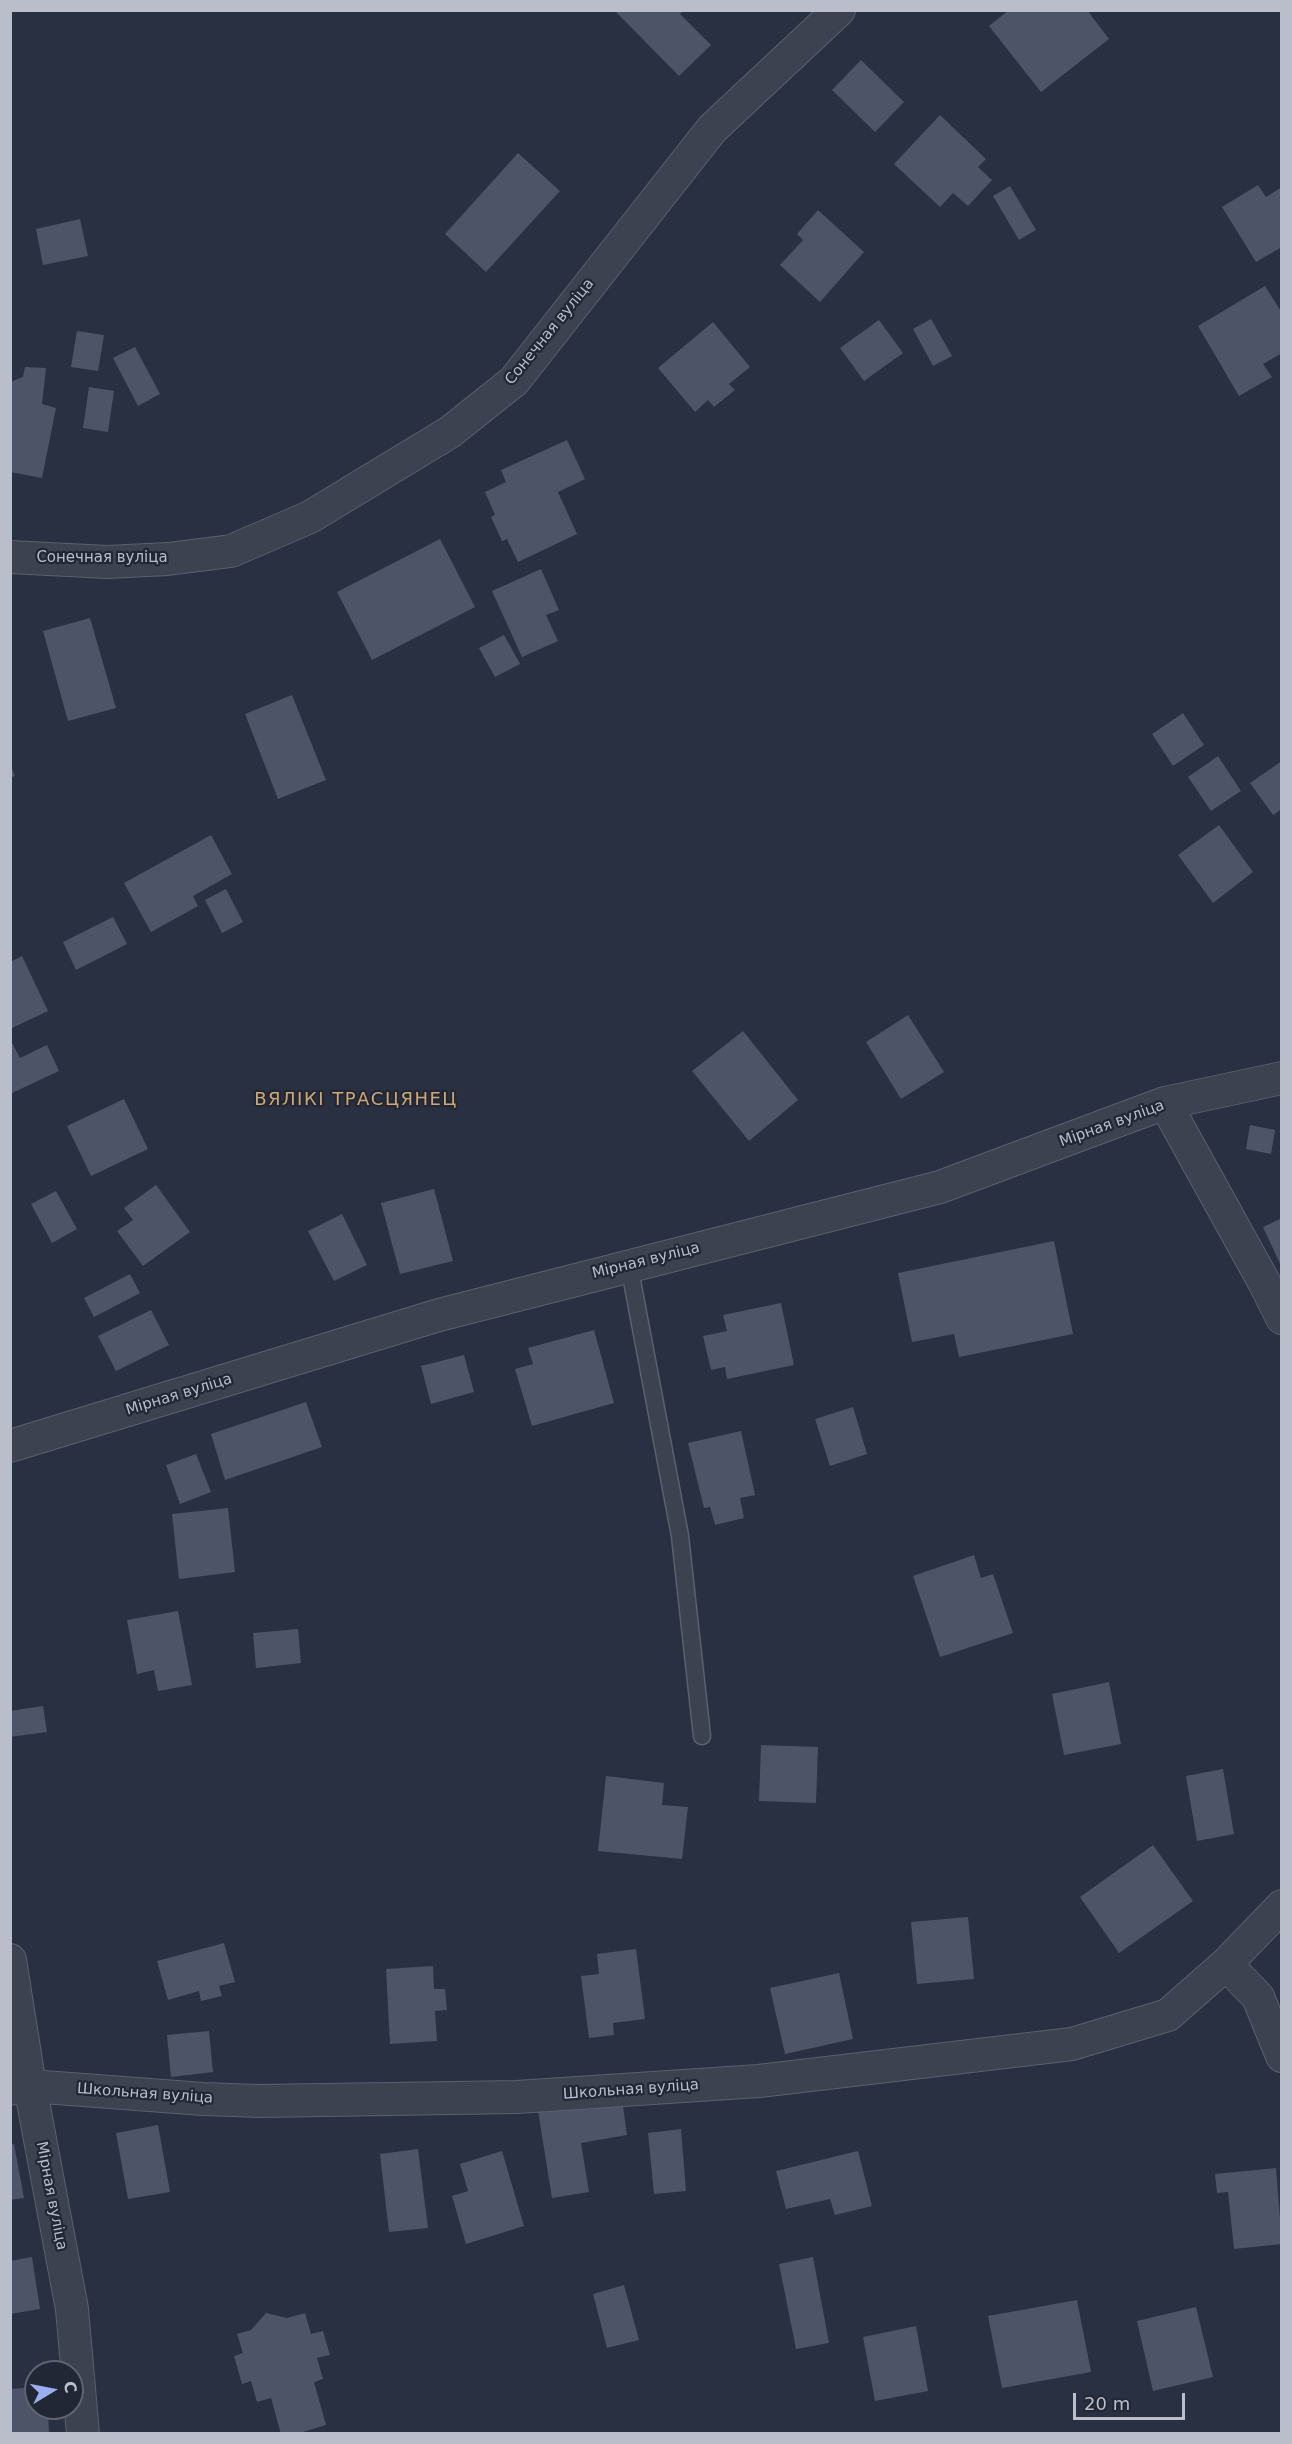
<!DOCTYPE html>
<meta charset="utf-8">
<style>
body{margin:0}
#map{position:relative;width:1292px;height:2444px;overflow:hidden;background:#293041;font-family:"DejaVu Sans",sans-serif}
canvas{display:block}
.frame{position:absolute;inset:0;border:12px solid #babecb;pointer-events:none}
.north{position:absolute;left:24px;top:2360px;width:60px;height:60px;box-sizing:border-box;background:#222736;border:2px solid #5f6372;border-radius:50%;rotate:80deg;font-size:16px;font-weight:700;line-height:24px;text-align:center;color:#babecb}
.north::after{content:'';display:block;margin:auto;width:21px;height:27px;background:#9aaef0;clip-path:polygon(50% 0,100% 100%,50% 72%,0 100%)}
.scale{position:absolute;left:1073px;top:2393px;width:112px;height:27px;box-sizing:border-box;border:3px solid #babecb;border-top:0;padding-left:8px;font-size:18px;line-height:21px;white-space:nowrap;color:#babecb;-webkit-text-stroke:4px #222736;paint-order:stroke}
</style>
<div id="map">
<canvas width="1292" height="2444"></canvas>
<div class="frame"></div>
<div class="north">С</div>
<div class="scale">20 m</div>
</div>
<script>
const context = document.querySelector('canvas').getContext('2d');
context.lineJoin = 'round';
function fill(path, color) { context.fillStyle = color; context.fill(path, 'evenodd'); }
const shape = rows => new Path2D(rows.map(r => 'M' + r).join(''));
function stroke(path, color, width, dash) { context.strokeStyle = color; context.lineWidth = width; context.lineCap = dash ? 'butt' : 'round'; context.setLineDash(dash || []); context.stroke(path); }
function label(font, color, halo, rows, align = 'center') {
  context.font = font + ' "DejaVu Sans",sans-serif'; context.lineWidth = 4.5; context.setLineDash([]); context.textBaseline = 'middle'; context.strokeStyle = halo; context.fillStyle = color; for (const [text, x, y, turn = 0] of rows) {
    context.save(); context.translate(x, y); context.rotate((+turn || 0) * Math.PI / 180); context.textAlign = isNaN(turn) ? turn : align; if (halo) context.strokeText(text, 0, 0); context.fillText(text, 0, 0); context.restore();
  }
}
const building = shape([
 [614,10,684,10,680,14,711,45,679,76],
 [1009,10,1087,10,1109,39,1041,92,989,26],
 [861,60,904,102,875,132,832,90],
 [940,115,986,159,978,167,992,180,968,206,953,193,940,207,894,164],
 [518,153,560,191,486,272,445,234],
 [1258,185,1266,197,1282,187,1282,247,1256,262,1222,207],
 [1010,186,1036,230,1019,240,993,196],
 [818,210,864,252,820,302,780,265,803,240,797,234],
 [80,219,88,256,43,265,36,229],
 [1265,286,1282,313,1282,353,1263,364,1272,377,1239,396,1198,326],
 [931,319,952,356,933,366,913,329],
 [879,320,903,353,864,381,840,348],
 [713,322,750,367,729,384,735,390,714,407,708,400,695,412,658,368],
 [77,331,104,335,98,371,71,367],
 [135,347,160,394,138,406,113,358],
 [25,367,46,368,42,404,56,408,42,478,10,472,10,382,23,377],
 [89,387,114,391,108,432,83,428],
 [567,440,585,479,558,492,577,534,518,562,507,539,502,541,491,517,495,515,485,492,506,482,501,470],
 [440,539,475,607,372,660,337,592],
 [541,569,559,610,546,615,558,641,522,657,492,591],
 [90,618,116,708,68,721,43,631],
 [504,635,520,664,495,677,479,648],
 [292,695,326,780,278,799,245,714],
 [1183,713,1204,745,1173,766,1152,734],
 [1218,756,1241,791,1211,811,1188,777],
 [1282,761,1282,809,1273,815,1250,783],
 [10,763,15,776,10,778],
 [1219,825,1253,872,1213,903,1178,855],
 [211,835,232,874,193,896,198,906,151,932,124,883],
 [226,889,243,922,222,933,205,900],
 [113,917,127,944,76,970,63,942],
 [22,956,48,1011,10,1029,10,962],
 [908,1015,944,1072,901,1099,866,1042],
 [743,1031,798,1100,749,1141,692,1071],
 [10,1039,20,1058,47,1045,59,1071,10,1094],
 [124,1099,148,1149,91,1176,67,1126],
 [1250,1125,1275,1130,1271,1154,1246,1149],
 [156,1185,190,1232,143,1266,117,1231,133,1220,124,1208],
 [434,1189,453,1261,400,1274,381,1203],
 [56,1191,77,1229,52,1243,31,1204],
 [342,1214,367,1265,334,1281,308,1231],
 [1282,1218,1282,1268,1263,1227],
 [1054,1241,1073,1334,959,1357,954,1334,912,1342,898,1273],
 [130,1274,140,1293,94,1317,84,1298],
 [781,1303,794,1365,727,1379,725,1367,711,1370,703,1336,727,1331,723,1315],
 [151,1310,169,1345,116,1371,98,1336],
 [594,1330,614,1403,532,1426,515,1369,533,1364,528,1348],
 [464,1355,474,1392,431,1404,421,1366],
 [306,1402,322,1447,225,1480,211,1434],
 [853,1407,867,1454,830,1466,815,1419],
 [741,1431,755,1495,740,1498,744,1518,715,1525,710,1507,704,1508,688,1443],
 [196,1454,211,1492,180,1504,166,1465],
 [228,1508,235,1572,179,1579,172,1514],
 [974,1555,981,1578,993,1574,1013,1633,940,1657,913,1576],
 [178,1611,192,1685,158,1691,154,1670,137,1674,127,1620],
 [298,1629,301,1663,256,1668,253,1633],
 [1109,1682,1121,1744,1064,1755,1052,1694],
 [43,1706,47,1732,10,1737,10,1711],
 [761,1745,818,1747,816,1803,759,1801],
 [1223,1769,1234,1834,1197,1841,1186,1776],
 [606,1776,664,1783,662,1805,688,1807,682,1859,598,1851],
 [1153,1845,1193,1901,1119,1953,1080,1897],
 [968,1917,974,1979,917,1984,911,1922],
 [224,1943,235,1982,219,1986,222,1996,201,2001,199,1991,168,2000,157,1961],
 [636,1949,645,2019,613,2023,614,2035,589,2038,581,1976,599,1974,597,1954],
 [433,1966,434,1989,445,1989,447,2010,435,2011,437,2041,390,2044,386,1969],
 [839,1973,853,2039,785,2054,770,1988],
 [209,2031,213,2072,171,2077,167,2035],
 [622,2099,627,2135,581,2143,589,2192,552,2198,538,2111],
 [158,2125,170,2192,128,2199,116,2133],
 [681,2129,686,2191,654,2194,648,2133],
 [14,2144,24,2198,10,2200,10,2145],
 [418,2149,428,2228,389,2232,380,2154],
 [502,2151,524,2226,466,2244,452,2196,468,2191,460,2164],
 [858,2151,872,2206,835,2215,830,2199,786,2209,776,2171],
 [1276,2168,1282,2244,1234,2249,1228,2192,1217,2193,1215,2174],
 [32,2257,40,2309,10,2314,10,2261],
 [813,2257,829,2343,796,2349,779,2264],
 [624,2285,639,2340,607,2348,593,2294],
 [1077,2300,1091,2372,1002,2388,988,2316],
 [1196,2307,1213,2377,1153,2391,1137,2321],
 [266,2313,287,2318,305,2313,311,2334,323,2331,330,2355,317,2358,323,2379,314,2382,326,2425,296,2434,281,2434,271,2398,257,2402,251,2381,242,2384,234,2356,243,2353,237,2334,251,2330],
 [916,2326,928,2391,875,2401,863,2337],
 [36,2387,36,2408,48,2408,49,2434,10,2434,10,2389]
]);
const lane = shape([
 [629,1265,680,1536,702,1736]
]);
const street = shape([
 [10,557,107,562,168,559,231,551,310,517,450,432,514,381,712,129,839,10],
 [1165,1103,1264,1282,1282,1318],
 [10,1446,439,1315,940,1187,1165,1103,1282,1078],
 [10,1960,30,2086,72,2309,83,2434],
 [1226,1964,1258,1997,1282,2056],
 [10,2089,30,2086,203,2099,260,2101,517,2097,759,2081,1072,2044,1168,2015,1226,1964,1282,1906]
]);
const streetNames = [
 ["Сонечная вуліца",550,332,-51],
 ["Сонечная вуліца",102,558],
 ["Мірная вуліца",1112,1124,-20],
 ["Мірная вуліца",646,1261,-14],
 ["Мірная вуліца",179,1395,-17],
 ["Школьная вуліца",631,2090,-4],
 ["Школьная вуліца",145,2094,4],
 ["Мірная вуліца",51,2196,79]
];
const quarterNames = [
 ["ВЯЛІКІ ТРАСЦЯНЕЦ",356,1100]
];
fill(building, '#4e5467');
stroke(lane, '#5b606e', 19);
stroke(street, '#5b606e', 34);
stroke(lane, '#3d4251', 16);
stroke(street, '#3d4251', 32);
label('15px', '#babecb', '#222736', streetNames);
context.letterSpacing = '1.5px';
label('18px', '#cea872', '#222736', quarterNames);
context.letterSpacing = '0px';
</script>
